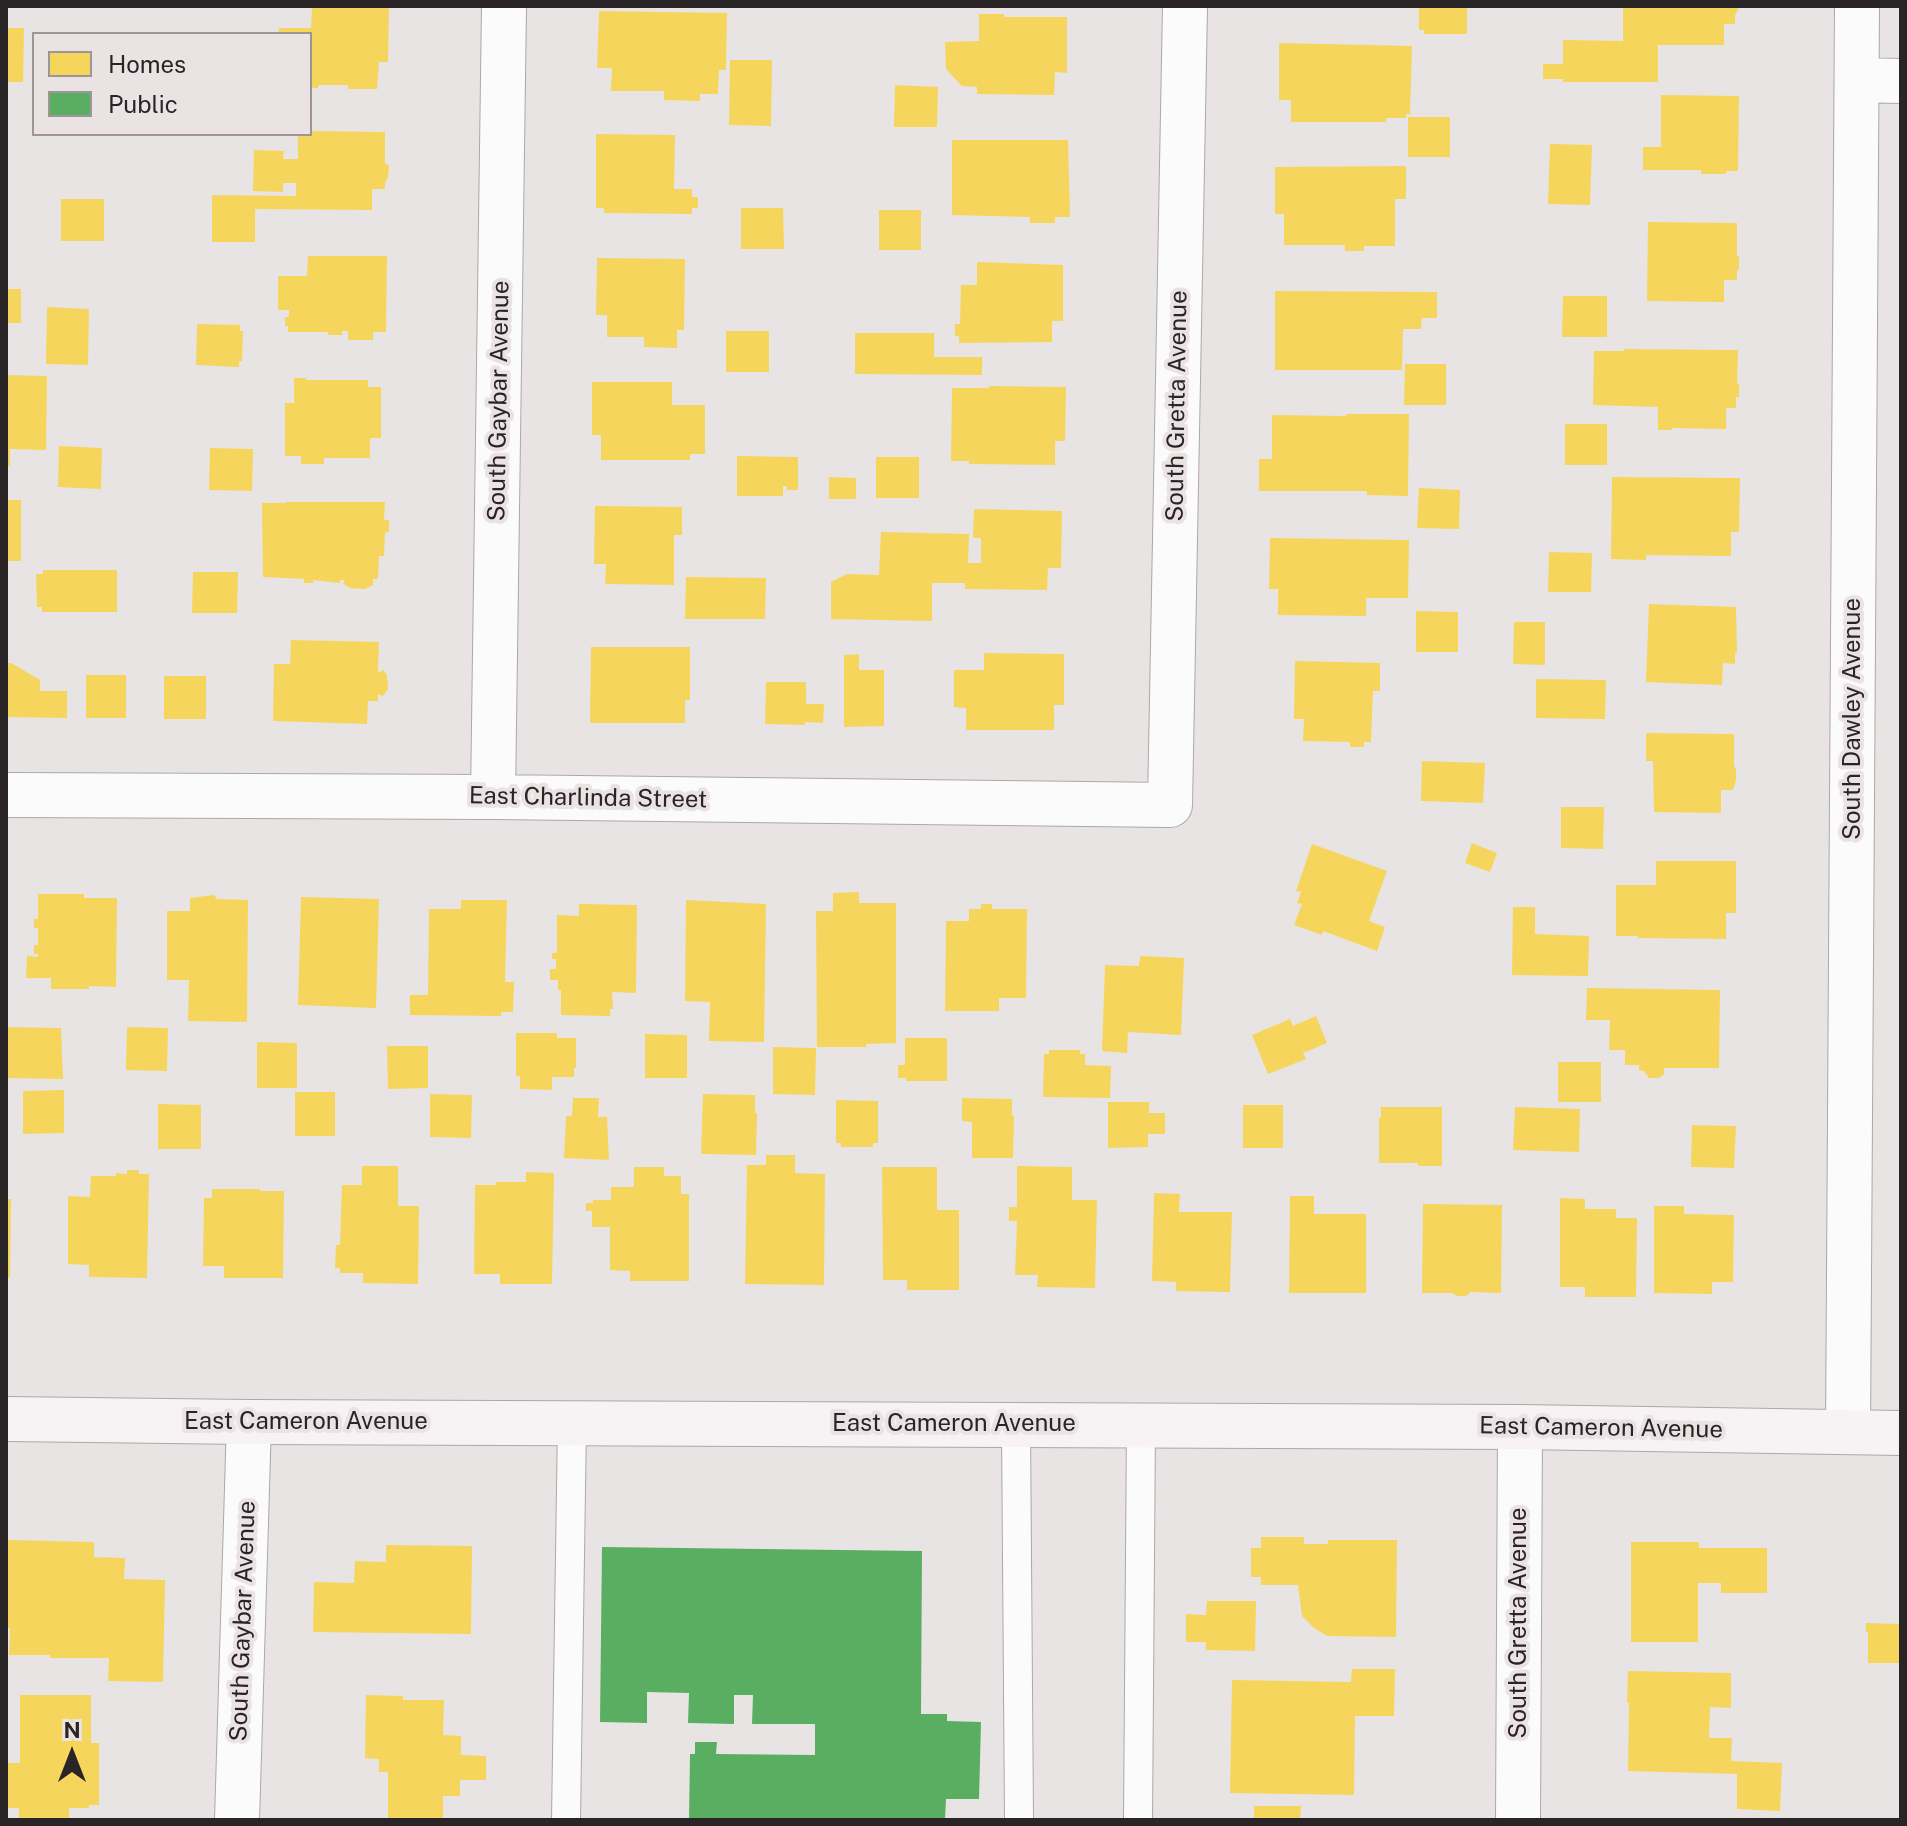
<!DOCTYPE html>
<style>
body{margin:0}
#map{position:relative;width:1907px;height:1826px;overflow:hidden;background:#e9e4e4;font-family:"Public Sans",sans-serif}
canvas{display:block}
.frame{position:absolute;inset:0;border:8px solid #292526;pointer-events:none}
.legend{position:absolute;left:32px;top:32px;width:280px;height:104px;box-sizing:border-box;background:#ebe2e3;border:2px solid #9d9697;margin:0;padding:10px 14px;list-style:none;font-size:24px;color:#292526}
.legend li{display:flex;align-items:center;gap:16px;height:40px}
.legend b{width:40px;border:2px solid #9d9697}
.north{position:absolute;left:32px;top:1714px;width:80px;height:80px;-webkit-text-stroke:6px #ebe2e3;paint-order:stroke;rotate:0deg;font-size:22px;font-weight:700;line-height:32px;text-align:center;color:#292526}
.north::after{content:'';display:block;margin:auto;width:28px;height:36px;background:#292526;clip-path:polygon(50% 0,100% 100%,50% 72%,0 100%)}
</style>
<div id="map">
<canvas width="1907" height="1826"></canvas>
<div class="frame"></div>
<ul class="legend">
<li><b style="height:22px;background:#f6d55c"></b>Homes</li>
<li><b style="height:22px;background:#5aae61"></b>Public</li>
</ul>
<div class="north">N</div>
</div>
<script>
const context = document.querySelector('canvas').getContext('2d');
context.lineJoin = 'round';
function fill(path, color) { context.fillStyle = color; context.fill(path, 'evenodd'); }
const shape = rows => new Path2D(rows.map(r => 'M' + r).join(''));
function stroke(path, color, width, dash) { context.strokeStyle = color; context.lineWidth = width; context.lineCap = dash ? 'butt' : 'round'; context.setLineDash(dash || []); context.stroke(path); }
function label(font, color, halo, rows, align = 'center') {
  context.font = font + ' "Public Sans",sans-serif'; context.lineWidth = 8; context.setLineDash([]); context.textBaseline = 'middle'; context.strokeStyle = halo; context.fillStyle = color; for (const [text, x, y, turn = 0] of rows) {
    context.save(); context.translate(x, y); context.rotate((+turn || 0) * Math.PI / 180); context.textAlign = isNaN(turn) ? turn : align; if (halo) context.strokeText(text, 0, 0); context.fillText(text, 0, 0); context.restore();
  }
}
const homes = shape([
 [1419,6,1467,6,1467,34,1424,34,1424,30,1419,30],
 [1623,6,1738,6,1739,8,1735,15,1735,24,1724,24,1724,45,1658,45,1658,82,1563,82,1563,79,1543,79,1543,64,1563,64,1563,40,1623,41],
 [312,7,389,8,388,62,379,62,377,89,348,89,348,85,318,85,318,88,310,88,310,34,278,34,279,28,311,28],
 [599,11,727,13,726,70,719,70,718,94,700,94,700,101,664,100,664,91,611,91,612,68,597,68],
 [979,14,1004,14,1004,17,1067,17,1067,73,1055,72,1054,95,977,94,977,87,962,86,946,69,945,42,979,41],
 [6,28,24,28,23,82,6,82],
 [1279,43,1412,46,1410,114,1406,114,1406,118,1386,118,1386,122,1291,122,1291,100,1279,100],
 [730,60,772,60,771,126,729,125],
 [895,85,938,87,937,127,894,127],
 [1661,95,1739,96,1738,171,1726,171,1726,174,1701,174,1701,170,1643,170,1643,147,1661,147],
 [1408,117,1450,117,1450,157,1408,157],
 [310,131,385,132,385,163,389,166,388,177,385,183,385,189,372,189,372,210,255,209,255,242,212,242,212,195,296,196,296,183,283,183,283,192,253,191,254,150,284,151,283,159,298,159,298,134,310,134],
 [596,134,675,135,674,189,692,189,692,197,698,197,698,208,692,208,692,214,604,213,604,208,596,208],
 [952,140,1068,140,1070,217,1055,217,1055,223,1030,223,1030,217,952,215],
 [1550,144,1592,145,1590,205,1548,204],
 [1406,166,1406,199,1395,199,1395,246,1364,246,1364,251,1345,251,1345,245,1284,245,1284,214,1275,214,1275,167],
 [61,199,104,199,104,241,61,241],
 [741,208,783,208,784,249,741,249],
 [879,210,921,210,921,250,879,250],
 [1648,222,1737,223,1737,256,1739,256,1739,270,1737,270,1737,280,1724,280,1724,302,1647,301],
 [308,256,387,256,386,332,373,332,373,340,348,340,348,331,342,331,342,335,328,335,328,332,288,332,288,326,285,326,285,317,289,317,289,310,278,310,278,276,307,276],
 [597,258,685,259,684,330,677,330,677,348,644,347,644,337,607,337,607,315,596,315],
 [977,262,1063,265,1063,321,1052,321,1052,342,959,343,959,336,955,336,955,324,960,324,961,285,977,285],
 [6,289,21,289,21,323,6,323],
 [1275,291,1437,292,1437,318,1422,318,1421,329,1403,329,1402,370,1275,370],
 [1563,296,1607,296,1607,337,1562,337],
 [47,307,89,309,88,365,46,364],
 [197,324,240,325,240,331,243,331,242,361,239,361,239,367,196,365],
 [726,331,769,331,769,372,726,372],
 [855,333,934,333,934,357,982,357,982,375,855,374],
 [1624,349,1738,350,1737,384,1739,384,1739,397,1736,397,1736,408,1726,408,1726,429,1672,428,1672,430,1658,430,1658,407,1593,405,1594,351,1624,351],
 [1405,364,1446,364,1446,405,1404,405],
 [6,375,47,376,46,450,10,449,10,466,6,466],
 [294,378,306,378,306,380,368,380,368,387,381,387,381,438,370,438,370,458,324,458,324,464,301,464,301,456,285,456,285,403,294,403],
 [592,382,672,382,672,405,705,405,705,454,690,454,690,460,601,460,601,435,592,435],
 [989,386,1066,387,1065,441,1055,441,1055,465,969,464,969,461,951,461,952,388,989,388],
 [1346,414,1409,414,1408,496,1367,495,1367,491,1259,491,1259,459,1272,459,1272,415,1346,416],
 [1565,424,1607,424,1607,465,1565,465],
 [59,446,102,448,101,489,58,487],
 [210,448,253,449,252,491,209,490],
 [737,456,798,457,798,490,787,490,787,486,783,486,783,496,737,496],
 [876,457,919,457,919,498,876,498],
 [829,477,856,478,856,499,829,499],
 [1612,477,1740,478,1739,532,1731,532,1731,556,1646,555,1646,560,1611,559],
 [1419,488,1460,490,1459,529,1417,528],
 [6,500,21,500,21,561,6,561],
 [286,502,385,502,384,520,389,520,389,532,385,532,384,556,379,556,378,579,373,579,373,585,365,589,350,588,343,584,345,580,340,580,340,583,313,580,313,583,304,583,304,579,263,577,262,503,286,503],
 [595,506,682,507,682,535,674,535,674,585,605,584,606,564,594,564],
 [974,509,1062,511,1061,568,1048,568,1047,590,965,589,965,583,932,583,932,621,831,619,831,582,847,574,879,575,881,532,969,534,968,563,981,563,981,538,973,538],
 [1270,538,1409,540,1408,598,1366,598,1366,616,1278,615,1278,589,1269,589],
 [1549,552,1592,553,1591,592,1548,592],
 [43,570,117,570,117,612,42,612,42,607,37,607,36,574,43,574],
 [193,572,238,572,237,613,192,613],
 [686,577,766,578,765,619,685,619],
 [1649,604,1736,607,1737,653,1735,653,1735,664,1723,663,1722,685,1646,682],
 [1416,611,1458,612,1458,652,1416,652],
 [1514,622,1545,622,1545,665,1513,664],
 [291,640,379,642,378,673,383,670,387,675,388,689,383,696,378,694,378,701,368,701,367,724,273,721,274,664,290,664],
 [591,647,690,647,690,700,685,700,685,723,590,723],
 [984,653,1064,654,1064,705,1054,705,1054,730,966,730,966,708,954,707,954,670,984,670],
 [859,654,859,670,884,670,884,726,844,727,844,655],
 [1295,661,1380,663,1380,691,1373,691,1371,742,1364,742,1364,747,1350,747,1350,742,1303,741,1304,719,1294,719],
 [6,663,11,663,40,680,40,691,67,691,67,718,6,717],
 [86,675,126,675,126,718,86,718],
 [164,676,206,676,206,719,164,719],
 [1536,679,1606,680,1605,719,1536,718],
 [766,682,806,682,806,704,824,704,823,723,805,722,805,725,765,724],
 [1646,733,1734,734,1734,766,1736,769,1736,780,1733,790,1721,790,1721,813,1654,812,1653,761,1646,761],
 [1422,761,1485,763,1483,803,1421,801],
 [1561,807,1604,807,1603,849,1561,848],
 [1472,843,1497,853,1490,872,1465,863],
 [1312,844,1387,871,1369,921,1385,927,1377,951,1323,931,1322,935,1294,925,1302,904,1297,903,1301,892,1296,891],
 [1656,861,1736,861,1736,913,1726,913,1726,939,1638,938,1638,936,1616,936,1616,885,1656,885],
 [859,892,859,903,896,903,896,1043,866,1044,866,1047,817,1047,816,911,833,911,833,893],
 [38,894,84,894,84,898,117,898,116,987,89,986,89,989,51,989,51,978,26,978,27,956,38,957,38,954,34,954,34,945,38,945,38,928,34,928,34,919,38,919],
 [214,895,217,899,248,900,247,1022,188,1021,189,980,167,980,167,911,190,911,190,898],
 [301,897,379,899,376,1008,298,1005],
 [461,900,507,900,505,982,514,982,513,1012,501,1012,501,1016,410,1015,410,995,428,995,429,909,461,909],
 [686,900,766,904,764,1042,709,1041,710,1002,685,1001],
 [579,904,637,905,636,993,612,992,613,1009,610,1009,610,1016,561,1015,561,990,558,990,558,980,550,980,550,969,556,969,556,959,552,959,552,953,557,953,557,915,579,916],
 [981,904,992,904,992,909,1027,909,1026,998,999,998,999,1011,945,1011,946,921,969,921,969,909,981,909],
 [1513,907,1535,907,1535,934,1589,936,1588,976,1512,975],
 [1140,956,1184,958,1181,1035,1128,1032,1127,1053,1102,1051,1105,965,1139,966],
 [1587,988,1720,990,1719,1068,1664,1068,1664,1074,1659,1078,1649,1078,1644,1071,1639,1070,1639,1065,1625,1065,1625,1050,1609,1050,1610,1020,1586,1020],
 [1316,1016,1327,1043,1303,1053,1306,1059,1268,1074,1252,1035,1290,1019,1293,1026],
 [6,1027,61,1028,63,1079,6,1078],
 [127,1027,168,1028,167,1071,126,1070],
 [516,1033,557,1033,557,1038,576,1038,576,1068,574,1068,574,1077,552,1077,552,1090,520,1089,520,1076,516,1076],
 [645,1034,687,1035,687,1078,645,1078],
 [905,1038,947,1038,947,1081,906,1081,906,1078,898,1078,898,1065,905,1065],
 [257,1042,297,1043,297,1088,257,1088],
 [387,1046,428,1046,428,1088,388,1089],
 [773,1047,816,1048,815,1095,773,1094],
 [1049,1050,1080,1050,1080,1054,1085,1054,1085,1065,1111,1066,1110,1098,1043,1097,1044,1054,1049,1054],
 [1558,1062,1601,1062,1601,1102,1558,1102],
 [64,1090,64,1133,23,1134,23,1091],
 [295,1092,335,1092,335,1136,295,1136],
 [430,1094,472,1095,471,1138,430,1137],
 [703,1094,755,1095,755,1113,757,1113,756,1155,701,1154],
 [573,1098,599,1098,598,1117,607,1117,609,1160,564,1158,566,1116,572,1116],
 [962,1098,1012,1099,1012,1116,1014,1116,1013,1158,972,1158,972,1122,962,1121],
 [836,1100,878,1101,878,1143,873,1143,873,1147,841,1147,841,1143,836,1143],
 [1108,1102,1149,1102,1149,1113,1165,1113,1165,1134,1148,1134,1148,1147,1108,1148],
 [158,1104,201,1105,201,1149,158,1149],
 [1243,1105,1283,1105,1283,1148,1243,1148],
 [1381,1107,1442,1107,1442,1166,1418,1166,1418,1163,1379,1163,1379,1118,1381,1118],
 [1515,1107,1580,1109,1579,1152,1513,1150],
 [1692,1125,1736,1126,1734,1168,1691,1167],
 [766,1155,795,1155,795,1173,825,1174,824,1285,745,1284,747,1165,766,1165],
 [362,1166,398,1166,398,1206,419,1206,418,1284,363,1283,363,1273,340,1273,340,1268,335,1268,336,1245,340,1245,342,1185,362,1185],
 [1017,1166,1072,1167,1072,1200,1097,1200,1095,1288,1037,1287,1038,1275,1015,1275,1017,1221,1009,1221,1009,1207,1017,1207],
 [634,1167,664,1167,664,1176,681,1176,681,1194,689,1194,689,1281,630,1281,630,1271,610,1270,610,1227,592,1227,592,1211,586,1211,586,1203,593,1203,593,1200,611,1200,611,1187,634,1187],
 [882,1167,937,1167,937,1210,959,1210,959,1290,907,1290,907,1280,883,1280],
 [127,1170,139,1170,139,1174,149,1174,147,1278,89,1277,89,1265,68,1264,68,1196,90,1197,91,1176,116,1176,116,1173,127,1174],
 [526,1172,554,1173,552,1284,500,1284,500,1274,474,1274,475,1185,496,1185,496,1182,526,1182],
 [212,1189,260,1189,260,1191,284,1191,283,1278,224,1278,224,1266,203,1266,204,1198,212,1198],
 [1154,1193,1180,1194,1179,1212,1232,1212,1230,1292,1176,1291,1176,1282,1152,1281],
 [1290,1196,1314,1196,1314,1214,1366,1214,1366,1293,1289,1293],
 [1560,1198,1585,1199,1585,1209,1616,1209,1616,1218,1637,1218,1636,1297,1585,1297,1585,1287,1560,1287],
 [6,1199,11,1199,10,1277,6,1277],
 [1423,1204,1502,1205,1501,1293,1470,1292,1467,1296,1457,1296,1452,1293,1422,1293],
 [1654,1206,1684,1206,1684,1214,1734,1215,1733,1282,1712,1282,1712,1294,1654,1293],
 [1261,1537,1304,1537,1304,1544,1328,1544,1328,1540,1397,1540,1396,1637,1327,1636,1314,1628,1302,1616,1298,1585,1261,1585,1261,1577,1251,1577,1251,1548,1261,1548],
 [8,1540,94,1542,94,1557,125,1558,124,1579,165,1580,163,1682,108,1681,109,1658,50,1658,50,1655,9,1655,10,1628,6,1628],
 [1631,1542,1699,1542,1699,1548,1767,1548,1767,1593,1721,1593,1721,1583,1698,1583,1698,1642,1631,1642],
 [386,1545,472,1546,471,1634,313,1632,314,1582,354,1583,355,1561,386,1562],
 [1207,1601,1256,1601,1255,1651,1206,1650,1206,1642,1186,1642,1186,1614,1206,1615],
 [1866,1623,1901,1624,1901,1663,1868,1663,1868,1632,1866,1632],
 [1352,1669,1395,1669,1394,1716,1355,1716,1354,1795,1230,1793,1232,1680,1351,1682],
 [1628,1671,1731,1673,1731,1708,1710,1707,1709,1738,1732,1738,1731,1761,1782,1763,1780,1811,1737,1809,1737,1774,1628,1771,1629,1703,1627,1703],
 [20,1695,91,1695,91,1743,99,1743,99,1805,89,1805,89,1808,69,1808,69,1820,19,1820,19,1808,6,1808,6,1763,20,1763],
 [366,1695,403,1696,403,1700,444,1700,443,1735,461,1736,461,1755,486,1756,486,1780,460,1780,460,1796,443,1796,443,1820,388,1820,388,1772,379,1772,379,1759,365,1758],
 [1254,1806,1301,1806,1300,1820,1254,1820]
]);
const public = shape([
 [602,1547,922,1551,921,1714,947,1714,947,1721,981,1722,979,1799,946,1799,945,1820,689,1820,690,1754,695,1754,695,1742,717,1742,716,1754,815,1755,815,1724,752,1724,753,1695,734,1695,734,1724,688,1723,689,1693,647,1692,647,1723,600,1722]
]);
const service = shape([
 [1016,1425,1019,1820],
 [566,1820,572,1423],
 [1138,1820,1141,1425]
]);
const minor = shape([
 [1857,80,1901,81],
 [6,795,493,797,1170,805,1185,6],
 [493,797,504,6],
 [1848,1432,1857,6],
 [237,1820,249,1422],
 [1518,1820,1520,1427]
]);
const secondary = shape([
 [6,1419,249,1422,1520,1427,1901,1433]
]);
const streetNames = [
 ["South Gaybar Avenue",499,401,-89],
 ["South Gretta Avenue",1177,406,-89],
 ["South Dawley Avenue",1853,719,-90],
 ["East Charlinda Street",588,798,1],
 ["East Cameron Avenue",306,1422],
 ["East Cameron Avenue",954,1424],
 ["East Cameron Avenue",1601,1428,1],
 ["South Gaybar Avenue",243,1621,-88],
 ["South Gretta Avenue",1519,1623,-90]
];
fill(homes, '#f6d55c');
fill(public, '#5aae61');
stroke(service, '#aba8a8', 30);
stroke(minor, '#aba8a8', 46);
stroke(secondary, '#aba8a8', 46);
stroke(service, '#fcfbfb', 28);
stroke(minor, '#fcfbfb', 44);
stroke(secondary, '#f7f3f4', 44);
label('24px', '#292526', '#ebe2e3', streetNames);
</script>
